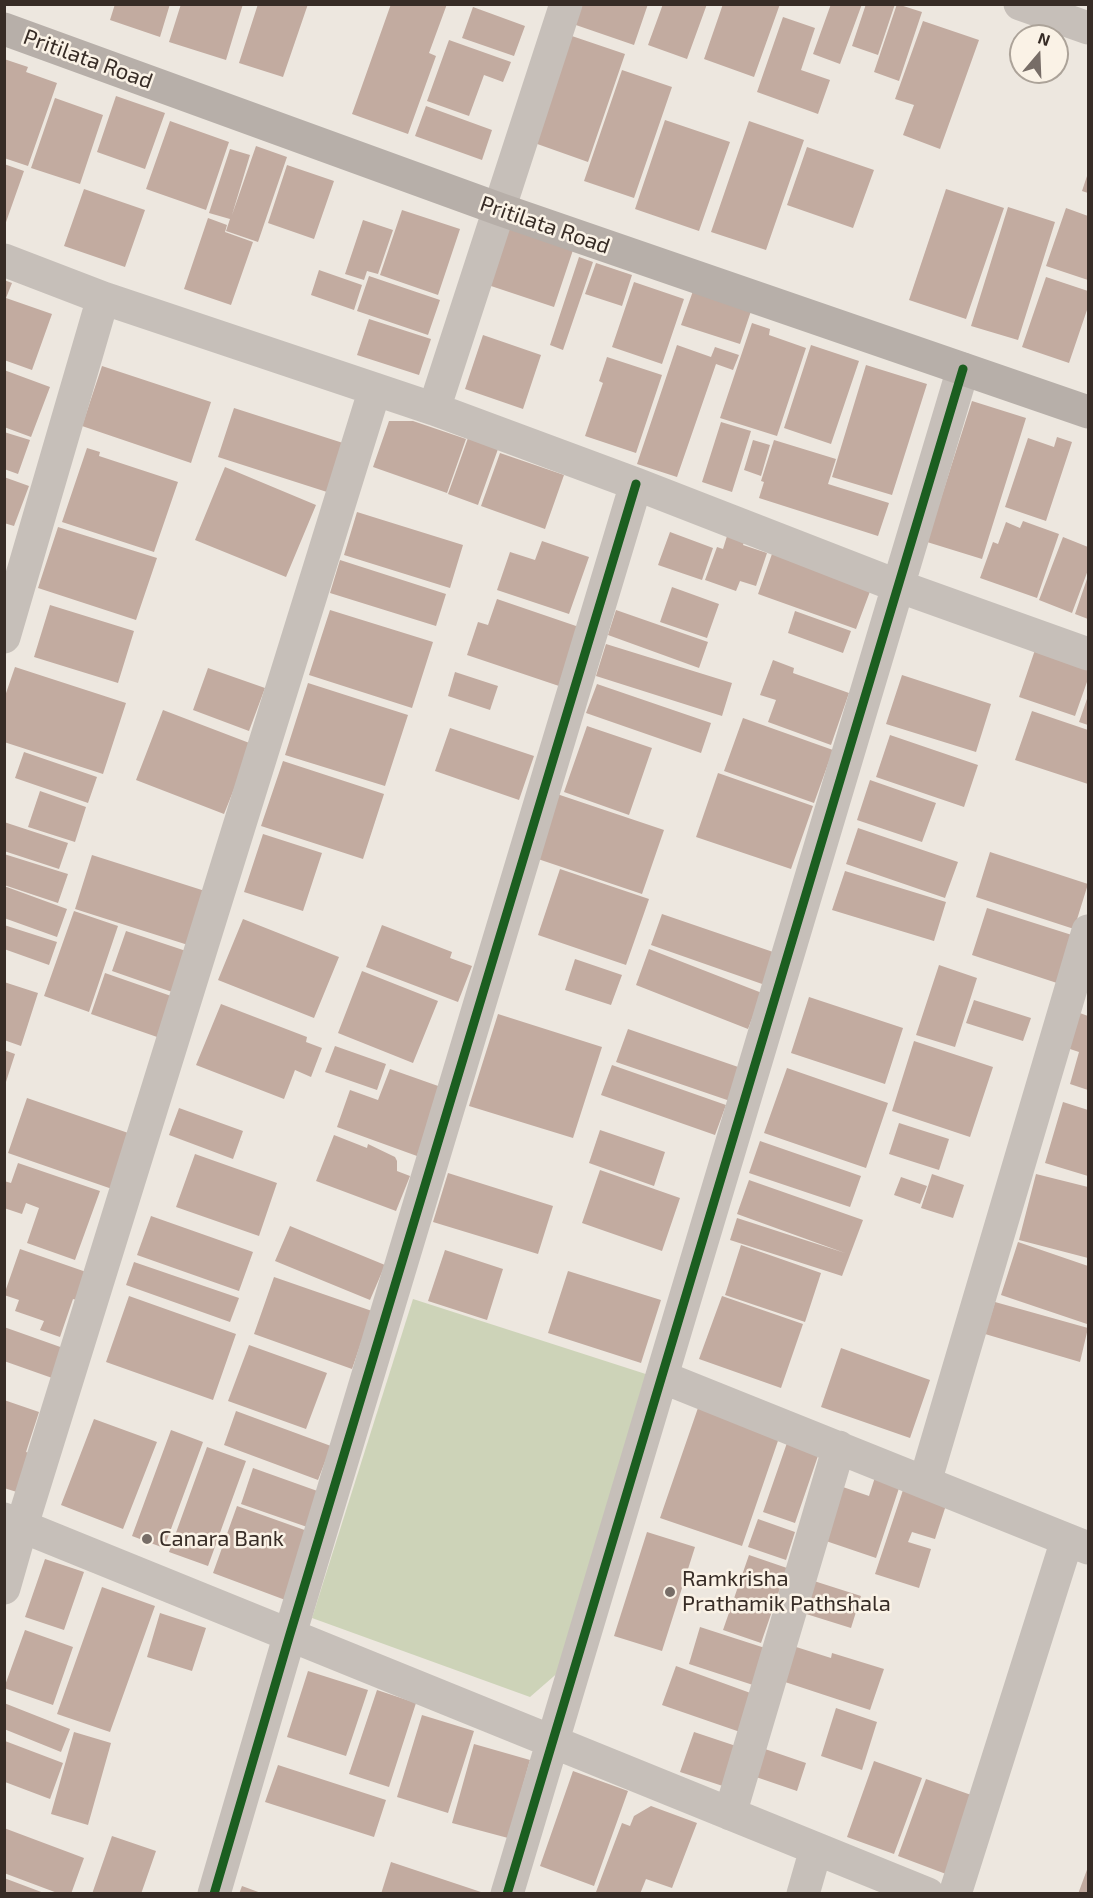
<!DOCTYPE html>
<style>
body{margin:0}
#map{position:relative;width:1093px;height:1898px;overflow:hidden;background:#ede7df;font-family:"Exo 2",sans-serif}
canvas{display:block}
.frame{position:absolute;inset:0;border:6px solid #372c26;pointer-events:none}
.north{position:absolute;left:1009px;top:24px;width:60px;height:60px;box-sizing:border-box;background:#faf2e6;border:2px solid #aca399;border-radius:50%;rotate:19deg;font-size:16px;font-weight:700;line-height:24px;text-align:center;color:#372c26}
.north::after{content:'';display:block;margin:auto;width:21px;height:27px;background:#776d67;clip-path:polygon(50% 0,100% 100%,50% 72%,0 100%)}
</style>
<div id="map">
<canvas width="1093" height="1898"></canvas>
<div class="frame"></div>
<div class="north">N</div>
</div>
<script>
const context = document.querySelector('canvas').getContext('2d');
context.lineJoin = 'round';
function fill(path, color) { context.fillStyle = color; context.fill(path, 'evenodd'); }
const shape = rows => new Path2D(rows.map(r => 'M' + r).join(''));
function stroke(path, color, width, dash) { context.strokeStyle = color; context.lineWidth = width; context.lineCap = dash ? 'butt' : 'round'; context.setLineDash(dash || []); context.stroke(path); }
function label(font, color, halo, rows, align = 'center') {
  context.font = font + ' "Exo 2",sans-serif'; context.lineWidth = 5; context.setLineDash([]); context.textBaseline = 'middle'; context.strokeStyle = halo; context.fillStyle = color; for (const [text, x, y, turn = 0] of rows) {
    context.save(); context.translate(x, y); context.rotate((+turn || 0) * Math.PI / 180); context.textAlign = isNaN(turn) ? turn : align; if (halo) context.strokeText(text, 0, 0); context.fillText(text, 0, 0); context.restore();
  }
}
const green = shape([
 [413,1299,655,1377,561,1670,530,1697,312,1618]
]);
const building = shape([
 [115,4,170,4,160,37,110,20],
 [181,4,243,4,226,60,169,42],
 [258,4,308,4,283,77,239,63],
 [391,4,447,4,429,53,436,56,408,134,352,114],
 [580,4,648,4,634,45,573,24],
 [663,4,707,4,687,59,648,45],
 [723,4,780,4,754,77,704,59],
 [831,4,862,4,840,64,813,54],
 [866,4,895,4,878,55,852,46],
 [897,4,922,12,899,81,874,72],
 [473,7,525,26,514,56,462,38],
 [783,17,815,28,801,70,830,80,818,114,757,92],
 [923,21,979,40,940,149,903,135,914,105,895,99],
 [563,33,625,54,588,162,526,140],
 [449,40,511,62,503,82,484,75,469,116,427,101],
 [4,59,28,67,26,72,57,83,28,166,4,158],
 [622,70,672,87,634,198,584,181],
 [116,96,165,113,145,169,97,152],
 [55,98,103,115,80,184,31,168],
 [426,106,492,130,482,160,415,136],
 [665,120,730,142,699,231,635,209],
 [170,121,229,142,206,210,146,189],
 [749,121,804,140,766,250,711,232],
 [256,146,287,157,258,242,226,231,230,219,209,213,230,149,250,155,232,215],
 [807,147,874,170,853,228,787,205],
 [4,164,24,171,5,225,4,225],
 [287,165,334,181,314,239,268,223],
 [1088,173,1088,193,1082,191],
 [84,189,145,210,125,267,64,246],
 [946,189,1004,208,966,319,909,300],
 [1008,207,1055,222,1018,340,971,326],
 [1066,208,1088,216,1088,280,1046,266],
 [402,210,460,229,438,295,380,275],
 [208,218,227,225,225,232,253,242,231,305,184,289],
 [363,220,393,230,378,274,367,271,364,280,345,274],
 [506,228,573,250,554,307,488,285],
 [579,257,593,262,563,350,550,345],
 [596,263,632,275,622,306,585,294],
 [319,270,362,285,354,310,311,295],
 [369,276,440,300,428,335,357,311],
 [1046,277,1088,291,1088,307,1069,363,1022,347],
 [4,280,12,283,6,298,52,314,32,370,4,360],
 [634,282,684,299,662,364,612,347],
 [693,291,751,311,740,344,681,325],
 [369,319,431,339,419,375,357,355],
 [752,323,770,329,769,335,806,348,777,436,720,418],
 [483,335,541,355,523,409,465,389],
 [677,345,711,357,715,347,739,355,733,370,716,364,677,477,637,464],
 [811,345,859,361,831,444,784,428],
 [607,357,662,375,636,453,585,436,603,383,599,381],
 [866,365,927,384,892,495,832,477],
 [102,366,211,402,191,463,82,426],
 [4,370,50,387,31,437,4,427],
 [972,401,1026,418,982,559,927,542],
 [234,408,343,443,327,492,218,457],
 [389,421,413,421,466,439,447,493,373,467],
 [721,422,751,431,732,492,702,482],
 [4,432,30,440,18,474,4,469],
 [1057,437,1072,442,1046,521,1005,507,1028,438,1054,447],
 [468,438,498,449,478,505,448,494],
 [753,440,770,445,761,476,744,470],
 [774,440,836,459,828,484,889,503,878,536,759,498,764,482,761,481],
 [87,448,100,452,99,456,178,482,154,552,62,522],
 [500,453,564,475,545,529,481,506],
 [225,467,316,505,286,577,195,540],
 [4,477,29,486,14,526,4,523],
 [357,512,463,545,450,588,344,555],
 [1023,521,1059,534,1037,598,980,578,993,542,998,544,1006,522,1020,528],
 [58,527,157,558,136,620,38,588],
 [670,532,713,548,702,580,658,565],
 [727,536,744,542,743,545,767,553,756,586,740,581,736,591,705,580,717,547,723,549],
 [1063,537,1088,547,1088,570,1072,613,1039,600],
 [542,541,589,557,569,614,497,590,510,552,535,560],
 [773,551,872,586,856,629,758,594],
 [340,560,446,594,436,626,330,593],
 [1088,576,1088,619,1075,614],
 [672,587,719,604,707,638,660,622],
 [497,599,579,627,559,686,467,655,478,622,488,625],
 [50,605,134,631,118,683,34,657],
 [330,610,433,642,412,708,309,675],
 [616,610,708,642,699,668,608,635],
 [795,611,851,631,843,653,788,633],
 [606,644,732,683,722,716,596,676],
 [1036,647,1088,665,1088,679,1075,716,1019,697],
 [773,660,794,668,793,673,849,693,831,745,768,722,776,700,760,695],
 [15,667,126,703,103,774,4,742,4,699],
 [208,668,265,688,249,731,193,710],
 [455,672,498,686,490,710,448,696],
 [902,675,991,704,976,752,886,724],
 [308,683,408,715,385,786,285,755],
 [597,684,711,723,701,753,586,713],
 [1088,696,1088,725,1079,722],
 [163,710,252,744,224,814,136,780],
 [1032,711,1088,730,1088,784,1015,760],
 [743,718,833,750,814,803,724,771],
 [587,726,652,748,629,815,564,792],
 [450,728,534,756,519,800,435,771],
 [890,735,978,765,964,807,876,777],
 [24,752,97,777,88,803,15,778],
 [283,761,384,794,363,859,261,826],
 [718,773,813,806,791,869,696,837],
 [870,780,936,803,922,842,857,820],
 [40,791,86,807,75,842,28,827],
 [557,794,664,830,642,894,535,858],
 [4,822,68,843,59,869,4,851],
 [858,828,958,862,945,898,846,864],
 [263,834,322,853,303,911,244,892],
 [990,852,1088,884,1074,929,976,897],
 [4,854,68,874,58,903,4,885],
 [92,855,205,891,188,945,75,909],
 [560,869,649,899,626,965,538,935],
 [845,871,946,902,934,941,832,910],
 [4,886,67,909,57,937,4,918],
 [987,908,1075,936,1060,984,972,955],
 [74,911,118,926,89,1012,44,996],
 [662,914,776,953,765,985,651,945],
 [243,919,339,957,314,1018,218,980],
 [4,925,57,942,49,965,4,949],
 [382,925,452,952,450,958,472,966,458,1002,366,967],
 [126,931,189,952,175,993,112,971],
 [649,949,762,993,748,1029,636,985],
 [575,959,622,975,611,1005,565,990],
 [939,965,977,978,955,1047,916,1035],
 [362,971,438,1001,413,1063,338,1033],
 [105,973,174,997,160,1038,91,1014],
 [4,982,38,993,21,1046,4,1040],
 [809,997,903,1028,885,1084,791,1053],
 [974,1000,1031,1018,1023,1041,966,1023],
 [221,1004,307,1037,306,1042,322,1048,311,1077,295,1070,284,1099,196,1065],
 [1077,1012,1088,1016,1088,1090,1070,1084,1079,1052,1067,1048],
 [498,1014,602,1047,573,1138,469,1106],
 [628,1029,744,1069,733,1102,616,1062],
 [914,1041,993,1067,970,1137,892,1111],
 [335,1046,386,1064,377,1090,325,1072],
 [4,1050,15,1054,5,1085,4,1085],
 [612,1065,726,1105,715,1135,601,1095],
 [787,1068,888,1103,866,1168,764,1133],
 [390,1069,441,1087,417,1156,337,1127,350,1090,378,1100],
 [27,1098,134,1135,115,1190,8,1153],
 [1063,1102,1088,1110,1088,1176,1045,1163],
 [179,1108,243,1131,233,1159,169,1135],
 [899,1123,949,1139,939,1170,889,1154],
 [600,1130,665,1152,654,1186,589,1163],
 [334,1135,367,1148,368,1144,395,1157,397,1161,397,1171,410,1176,396,1211,316,1181],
 [760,1141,861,1176,850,1207,749,1173],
 [195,1154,277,1183,259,1236,176,1207],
 [18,1163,100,1191,75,1260,27,1243,39,1208,26,1203,22,1214,4,1208,4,1181,11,1183],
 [600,1170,680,1198,662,1251,582,1223],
 [448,1173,553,1206,538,1254,433,1222],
 [932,1174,964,1185,953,1218,921,1208],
 [1036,1174,1088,1187,1088,1258,1019,1240],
 [901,1177,927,1186,920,1204,894,1195],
 [749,1180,863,1220,842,1276,730,1240,737,1218,845,1253,737,1214],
 [151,1216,253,1252,239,1291,137,1255],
 [290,1226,385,1265,370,1300,275,1261],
 [1018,1242,1088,1266,1088,1318,1087,1324,1001,1295],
 [741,1245,821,1273,805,1322,725,1295],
 [20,1249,89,1273,80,1301,73,1299,60,1337,40,1330,44,1321,15,1311,19,1300,4,1295],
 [445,1250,503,1269,487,1320,428,1301],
 [134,1262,239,1298,230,1322,126,1285],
 [568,1271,661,1300,641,1363,548,1333],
 [274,1277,372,1311,352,1369,254,1334],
 [129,1296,236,1334,213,1400,106,1362],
 [722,1296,803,1324,781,1388,699,1359],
 [995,1302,1088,1328,1080,1362,985,1334],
 [4,1327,66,1349,55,1379,4,1361],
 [249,1345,327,1373,306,1429,228,1401],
 [841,1348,930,1380,910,1438,821,1407],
 [4,1400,39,1412,26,1452,33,1454,20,1493,4,1488],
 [699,1405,781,1432,742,1546,660,1518],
 [236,1411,331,1446,318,1480,224,1445],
 [94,1419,157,1442,123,1529,61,1505],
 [171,1430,203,1442,164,1548,132,1536],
 [788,1440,820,1450,795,1523,763,1512],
 [207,1447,246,1461,208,1566,169,1552],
 [253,1468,323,1493,310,1528,241,1504],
 [877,1471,902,1479,876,1558,823,1540,840,1486,869,1496],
 [905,1484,948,1499,935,1539,912,1532,908,1542,931,1549,919,1588,875,1574],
 [237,1506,313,1533,288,1601,213,1573],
 [758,1519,795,1532,786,1560,748,1547],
 [647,1532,695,1547,662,1651,614,1636],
 [749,1555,787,1568,761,1643,723,1630],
 [45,1559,84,1572,64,1630,25,1617],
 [814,1581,861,1596,851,1628,803,1613],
 [102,1587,155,1606,110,1732,57,1714],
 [160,1613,206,1628,192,1671,147,1657],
 [700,1627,765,1648,753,1685,689,1664],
 [25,1630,73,1647,53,1705,4,1688],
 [793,1646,831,1658,832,1653,884,1669,870,1710,785,1682],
 [676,1666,756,1695,743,1733,662,1705],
 [308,1671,368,1690,346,1756,287,1737],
 [377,1690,416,1703,389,1787,349,1774],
 [4,1703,70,1729,61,1752,4,1729],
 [836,1708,877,1722,862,1770,821,1756],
 [422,1715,474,1731,448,1813,397,1797],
 [74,1732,111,1743,88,1825,51,1814],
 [694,1732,745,1749,732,1789,680,1772],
 [5,1741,63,1763,50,1799,5,1782],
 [474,1744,530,1760,508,1838,452,1823],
 [765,1749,806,1763,797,1791,756,1777],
 [874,1761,922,1778,894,1854,847,1837],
 [278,1765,386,1800,374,1837,265,1802],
 [573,1771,628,1791,594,1886,540,1866],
 [926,1779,974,1796,946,1874,898,1856],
 [651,1806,697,1823,672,1888,646,1879,640,1894,596,1892,622,1823,630,1826,634,1816],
 [4,1828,84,1858,71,1894,60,1894,4,1873],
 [112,1836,156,1851,141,1894,92,1894],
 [391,1862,484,1893,484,1894,381,1894],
 [1088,1867,1088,1894,1078,1894],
 [4,1878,44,1893,44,1894,4,1894],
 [242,1886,261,1893,261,1894,239,1894]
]);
const street = shape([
 [1020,4,1088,28],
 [4,260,103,298,434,409,636,484,898,586,1088,654],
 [434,409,566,4],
 [4,637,103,298],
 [662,1377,1088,1548],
 [925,1482,1088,931],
 [4,1519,928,1894],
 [4,1588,22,1525,375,389],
 [730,1814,839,1447],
 [214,1894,290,1634,636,484],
 [507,1894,963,369],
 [803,1894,816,1849],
 [955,1894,1067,1540]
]);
const secondary = shape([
 [4,29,499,209,1088,412]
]);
const cycleway = shape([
 [214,1894,290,1634,636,484],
 [507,1894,963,369]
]);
const markers = [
 [147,1539,6,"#776d67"],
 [670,1592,6,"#776d67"]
];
const streetNames = [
 ["Pritilata Road",88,59,20],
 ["Pritilata Road",545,225,19]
];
const poiNames = [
 ["Canara Bank",159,1539],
 ["Ramkrisha",682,1579],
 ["Prathamik Pathshala",682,1604]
];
fill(green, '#cdd3b8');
fill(building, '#c2aba0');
stroke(street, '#c6bfb9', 33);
stroke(secondary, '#b7afa9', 33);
stroke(cycleway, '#1b5e20', 9);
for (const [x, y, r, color] of markers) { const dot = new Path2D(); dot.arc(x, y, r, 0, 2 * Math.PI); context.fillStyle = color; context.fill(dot); stroke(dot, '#faf2e6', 2); }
label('22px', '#372c26', '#faf2e6', streetNames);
label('22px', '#372c26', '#faf2e6', poiNames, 'left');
</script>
